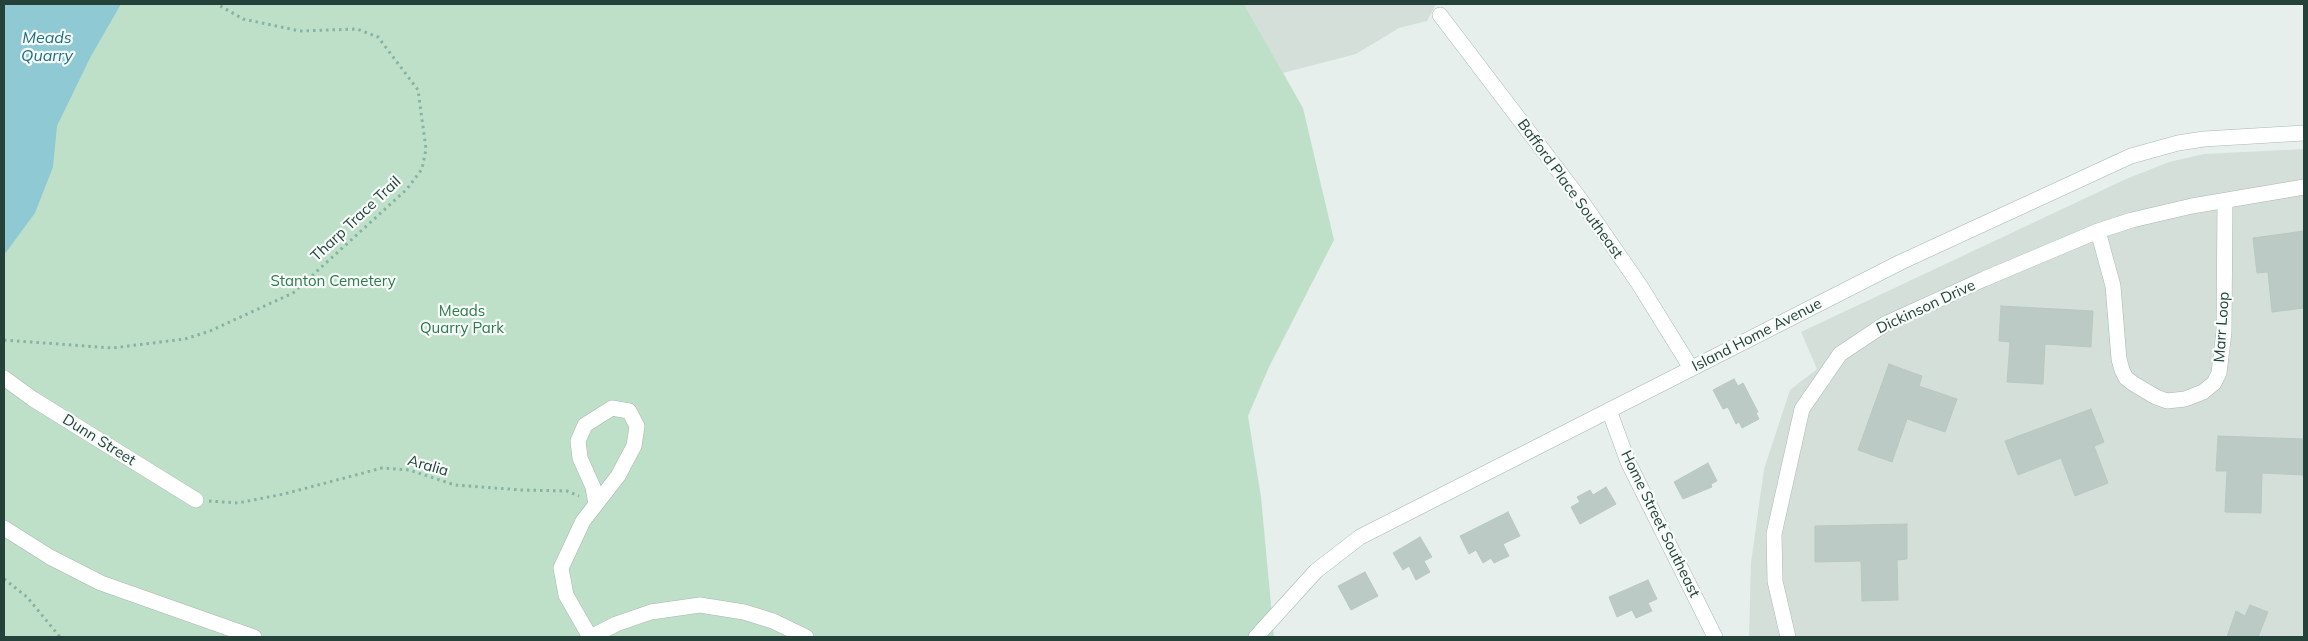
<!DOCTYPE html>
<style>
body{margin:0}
#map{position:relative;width:2308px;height:641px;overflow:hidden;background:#e6efeb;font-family:Mulish,sans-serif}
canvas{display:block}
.frame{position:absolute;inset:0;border:5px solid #24423a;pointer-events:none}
</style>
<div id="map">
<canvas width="2308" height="641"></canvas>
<div class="frame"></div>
</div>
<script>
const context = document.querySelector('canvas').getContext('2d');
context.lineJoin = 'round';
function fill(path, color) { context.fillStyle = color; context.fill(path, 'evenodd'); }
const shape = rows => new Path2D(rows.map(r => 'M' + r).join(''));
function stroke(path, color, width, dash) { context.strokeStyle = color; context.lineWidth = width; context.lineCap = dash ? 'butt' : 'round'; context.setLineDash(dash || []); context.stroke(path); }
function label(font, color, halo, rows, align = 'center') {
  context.font = font + ' Mulish,sans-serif'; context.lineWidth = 4.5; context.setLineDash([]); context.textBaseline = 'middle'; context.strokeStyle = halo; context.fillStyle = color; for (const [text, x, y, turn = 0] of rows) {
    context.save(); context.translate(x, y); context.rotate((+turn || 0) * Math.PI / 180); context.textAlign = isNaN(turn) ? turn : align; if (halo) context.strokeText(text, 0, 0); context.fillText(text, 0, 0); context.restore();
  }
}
const built = shape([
 [1244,4,1436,4,1427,21,1399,28,1356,54,1283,73],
 [2304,149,2304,637,1749,637,1751,563,1764,469,1790,390,1817,369,1801,332,2126,179,2169,162,2204,154]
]);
const green = shape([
 [4,4,1244,4,1303,108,1334,240,1269,367,1248,416,1261,497,1274,637,4,637]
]);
const water = shape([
 [4,4,121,4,91,56,57,126,53,167,35,213,4,255]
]);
const building = shape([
 [2304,231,2304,308,2272,312,2268,272,2257,273,2253,238,2304,231],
 [2001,306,2093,311,2091,347,2045,344,2043,384,2007,382,2010,342,1999,341,2001,306],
 [1889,364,1922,376,1919,386,1957,399,1945,432,1907,419,1892,462,1858,450,1889,364],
 [1734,379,1738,386,1743,383,1758,412,1756,413,1759,419,1742,428,1739,422,1736,424,1728,407,1723,409,1713,390,1734,379],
 [2091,409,2104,442,2094,446,2108,483,2075,496,2061,458,2018,475,2005,441,2091,409],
 [2218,436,2304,439,2304,475,2262,473,2261,513,2225,512,2227,471,2216,471,2218,436],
 [1708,463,1717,481,1711,484,1712,487,1683,499,1674,482,1708,463],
 [1606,487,1616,504,1580,524,1571,507,1580,502,1577,497,1590,490,1593,495,1606,487],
 [1508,512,1520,536,1503,544,1509,556,1494,563,1491,558,1483,563,1476,550,1469,554,1460,536,1508,512],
 [1907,524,1907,559,1897,560,1898,600,1862,601,1861,561,1815,562,1815,526,1907,524],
 [1420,537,1432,557,1424,561,1430,572,1416,580,1409,566,1403,570,1393,553,1420,537],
 [1365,572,1378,596,1351,610,1338,586,1365,572],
 [1648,580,1657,599,1648,603,1652,611,1636,618,1632,610,1617,617,1609,597,1648,580],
 [2250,605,2268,612,2258,637,2227,637,2236,611,2245,616,2250,605]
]);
const path = shape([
 [4,340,112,348,185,339,210,331,293,293,407,189,422,169,426,149,418,90,378,37,357,29,300,31,243,19,217,4],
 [209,501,238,503,284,494,382,468,409,470,455,485,522,490,567,491,579,496],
 [4,579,27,597,60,637]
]);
const minor = shape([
 [1440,15,1580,199,1639,284,1691,368],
 [2098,231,2113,286,2119,359,2122,370,2126,378,2134,384,2156,397,2167,401,2185,399,2203,392,2214,383,2219,373,2224,332,2225,201],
 [4,378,33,399,196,500],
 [1609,410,1628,462,1715,637],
 [4,528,50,557,101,583,254,637],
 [590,637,566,595,561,568,583,521,618,476,634,446,637,426,629,411,612,408,585,425,578,441,580,458,593,487,596,504],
 [591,637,616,624,651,612,700,605,744,612,773,621,806,637],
 [1256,637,1316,571,1360,537,1901,262,2131,156,2178,143,2204,139,2304,133],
 [1788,637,1775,581,1774,534,1802,409,1840,354,1885,324,1984,279,2098,231,2132,220,2192,206,2304,187]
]);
const streetNames = [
 ["Bafford Place Southeast",1570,189,54],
 ["Tharp Trace Trail",356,219,-43],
 ["Dickinson Drive",1926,307,-25],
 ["Marr Loop",2222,327,-86],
 ["Island Home Avenue",1757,335,-27],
 ["Dunn Street",99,440,32],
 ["Aralia",428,466,16],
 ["Home Street Southeast",1660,524,64]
];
const parkNames = [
 ["Stanton Cemetery",333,281],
 ["Meads",462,311],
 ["Quarry Park",462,328]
];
const waterNames = [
 ["Meads",47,38],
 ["Quarry",47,56]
];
fill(built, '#d4dfda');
fill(green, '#bfe0c8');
fill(water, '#8ec9d4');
fill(building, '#bbcac4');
stroke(building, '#b8c9c2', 1);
stroke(minor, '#a8b8b2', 16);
stroke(path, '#86b3a5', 3, [2.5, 4]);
stroke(minor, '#fff', 15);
label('15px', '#24423a', '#f7fbf9', streetNames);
label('15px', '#2d7a4b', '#f7fbf9', parkNames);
label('italic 16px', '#1c6f80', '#f7fbf9', waterNames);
</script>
